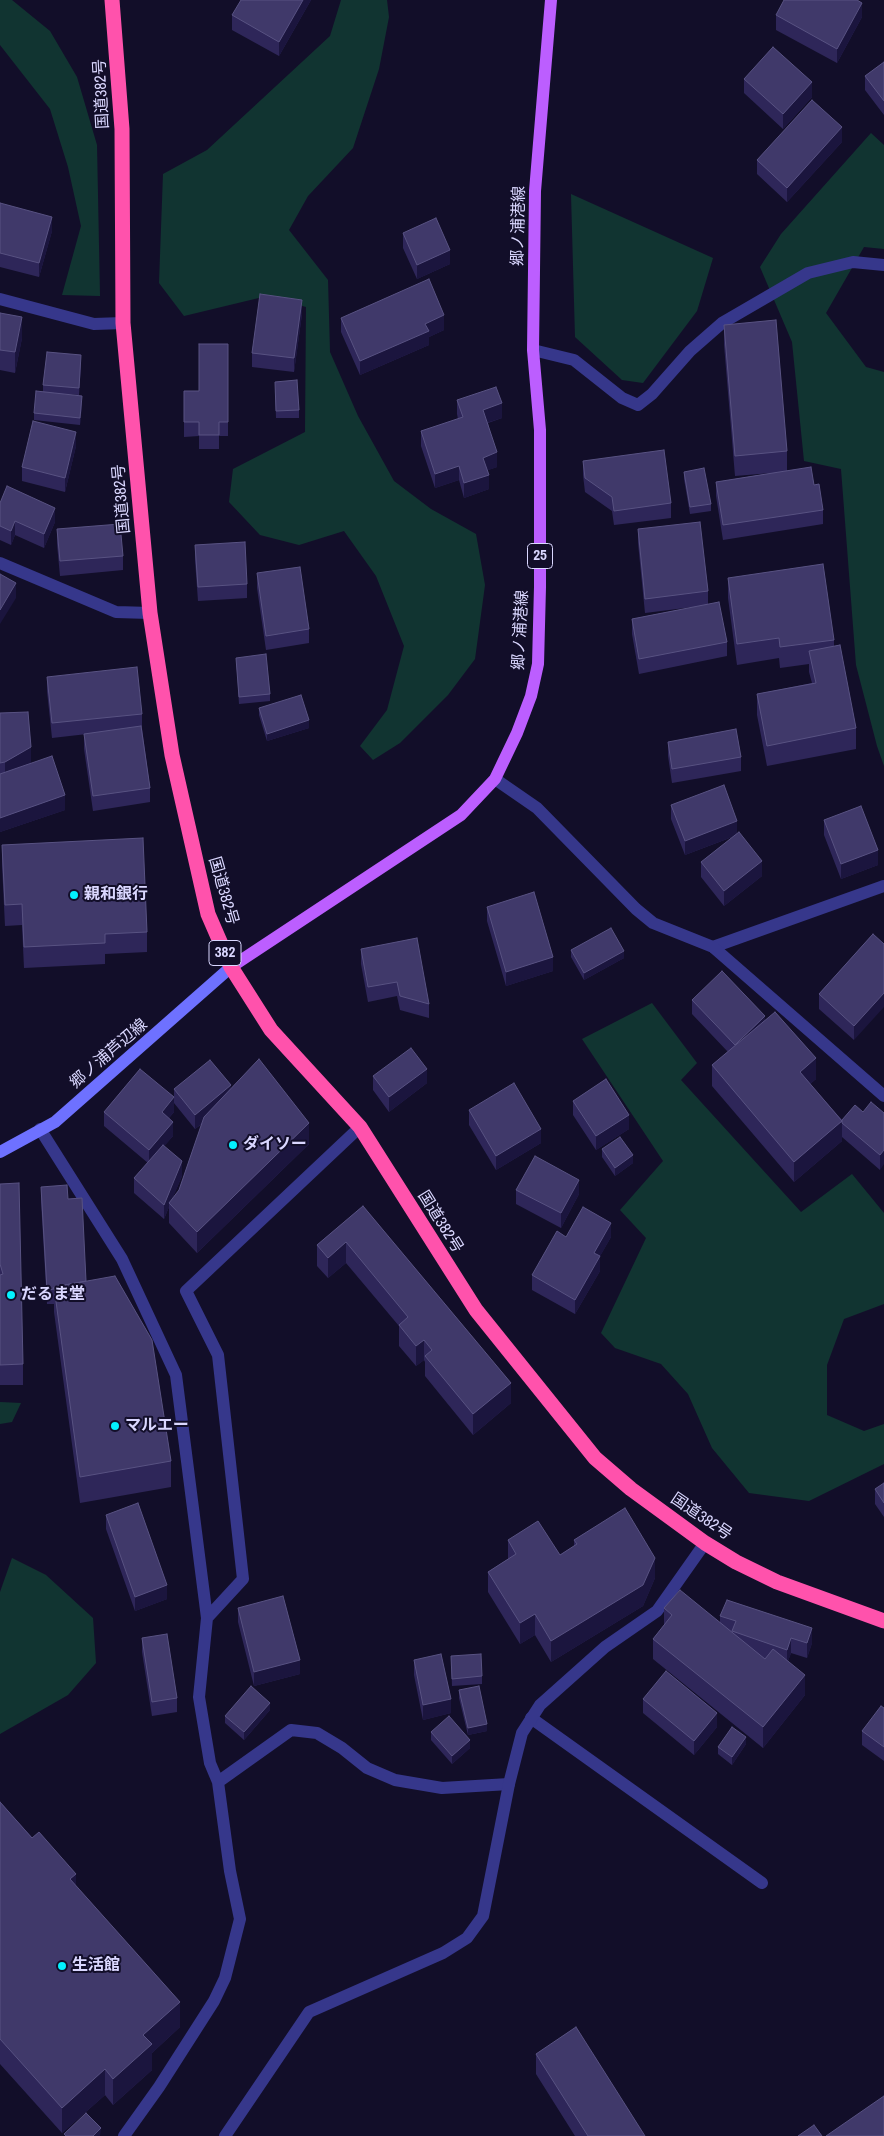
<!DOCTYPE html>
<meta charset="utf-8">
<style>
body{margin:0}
canvas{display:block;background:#120e29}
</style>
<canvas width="884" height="2136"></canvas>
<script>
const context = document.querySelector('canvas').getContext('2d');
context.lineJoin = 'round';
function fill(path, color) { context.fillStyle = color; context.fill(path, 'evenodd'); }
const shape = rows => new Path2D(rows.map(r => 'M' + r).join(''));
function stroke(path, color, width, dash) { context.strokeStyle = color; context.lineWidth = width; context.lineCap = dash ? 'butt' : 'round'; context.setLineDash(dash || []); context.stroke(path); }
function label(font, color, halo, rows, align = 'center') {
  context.font = font + ' "Archivo Narrow","Noto Sans JP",sans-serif'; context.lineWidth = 4; context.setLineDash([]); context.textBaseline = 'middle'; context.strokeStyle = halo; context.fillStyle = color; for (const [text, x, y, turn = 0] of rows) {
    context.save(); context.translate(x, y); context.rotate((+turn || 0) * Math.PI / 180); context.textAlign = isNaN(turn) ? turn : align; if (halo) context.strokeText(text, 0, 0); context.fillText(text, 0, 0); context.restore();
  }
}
const green = shape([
 [0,0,12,0,50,31,77,77,97,145,100,296,62,295,81,226,68,167,50,109,0,45],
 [341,0,387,0,389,17,379,69,353,148,308,196,289,230,328,280,330,352,358,416,394,481,431,509,476,534,485,585,475,659,448,695,400,743,373,760,360,746,387,710,404,646,376,576,344,531,299,545,260,535,229,502,233,469,305,432,306,307,267,296,184,316,159,283,163,174,207,150,330,36],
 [871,133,884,145,884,249,864,247,826,313,866,367,884,372,884,766,877,746,856,665,841,469,804,461,792,342,760,267,781,234],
 [571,194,713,258,697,311,643,383,622,380,575,337],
 [652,1003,697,1063,681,1080,801,1212,852,1174,884,1213,884,1304,844,1319,827,1365,827,1415,864,1431,884,1424,884,1464,809,1501,749,1493,712,1448,688,1394,661,1364,615,1348,601,1333,646,1238,620,1210,663,1161,582,1039],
 [0,1402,21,1403,12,1422,0,1424],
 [12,1558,46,1575,93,1618,96,1663,68,1695,0,1734,0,1592]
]);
const lane = shape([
 [533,350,574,360,622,398,638,405,652,394,690,351,722,323,808,273,853,262,884,265],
 [713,947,884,886],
 [40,1129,122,1259,176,1375,207,1618,199,1697,210,1763,218,1782,230,1871,240,1919,225,1978,214,2001,159,2087,124,2136],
 [207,1618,243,1579,218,1355,186,1291,360,1127],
 [531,1718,762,1883],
 [218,1782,291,1730,317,1733,342,1748,367,1768,395,1780,442,1788,509,1784]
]);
const street = shape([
 [0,299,94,324,123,323],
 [0,563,116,612,150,613],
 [495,779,537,808,636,909,653,923,713,947,884,1096],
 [225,2136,309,2012,443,1953,467,1938,483,1916,509,1784,522,1733,540,1705,605,1647,657,1611,705,1543]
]);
const secondary = shape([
 [0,1152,55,1122,231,967]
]);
const primary = shape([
 [231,967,461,815,495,779,517,733,531,696,538,664,540,587,540,430,533,350,535,191,551,0]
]);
const highway = shape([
 [112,0,122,129,123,323,150,613,172,755,208,914,231,967,271,1030,360,1127,476,1310,595,1458,631,1489,705,1543,736,1562,777,1582,884,1621]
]);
const wall = shape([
 [311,0,279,56,232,30,232,15],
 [776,15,862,17,837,63,776,30],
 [884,62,884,115,865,90,865,76],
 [744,79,812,97,783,129,744,93],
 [842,142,787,202,757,174,757,160],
 [0,203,52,231,39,277,0,267],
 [403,233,450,264,417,279,403,248],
 [0,313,22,338,15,373,0,370],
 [302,314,294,372,252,367,252,353],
 [341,318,444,330,429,337,429,345,360,375,341,332],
 [724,325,787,451,787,471,814,485,823,510,823,524,723,540,716,496,716,482,771,473,735,476,724,345],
 [228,344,228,436,219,436,219,449,199,449,199,436,184,437,184,391,199,391],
 [81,363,79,395,62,394,82,404,80,425,34,420,34,413,43,392,43,385],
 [275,389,299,410,299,418,276,418],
 [457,400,502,418,488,423,497,467,488,470,489,489,464,498,459,480,435,488,421,446,421,431,458,419,457,414],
 [76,446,65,492,22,481,22,467],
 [583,461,671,503,671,518,614,525,612,511,585,492,583,475],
 [684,472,711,504,711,511,690,514,684,479],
 [0,503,55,522,44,548,15,535,11,545,0,540],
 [57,529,123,556,123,570,60,576,57,544],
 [638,529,708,591,708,605,727,642,727,656,639,674,632,634,632,619,693,607,645,613,638,543],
 [195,545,247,584,247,598,198,601,195,560],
 [257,573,309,629,309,643,266,650,257,588],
 [728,578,834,640,834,647,856,728,856,749,767,766,757,715,757,694,812,683,809,672,809,664,780,668,779,658,737,665,728,598],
 [236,658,270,694,270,701,239,704],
 [47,677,142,714,142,728,150,788,150,802,93,811,84,749,84,734,87,734,52,738,47,691],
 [259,708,309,728,267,741,259,715],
 [0,713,31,763,65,810,0,832],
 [668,742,741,757,741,771,672,783,668,756],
 [671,805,737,834,762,876,724,906,701,877,701,862,735,836,685,855,671,819],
 [824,820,878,865,841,879,824,835],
 [2,845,147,932,147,952,105,954,105,964,24,968,22,925,5,926,2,865],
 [487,907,553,971,506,986,487,921],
 [873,934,854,1040,819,1009,819,994],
 [361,949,429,1004,429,1018,400,1010,397,996,368,1002,361,964],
 [571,950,624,958,584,980,571,957],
 [692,1000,765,1020,816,1079,810,1084,842,1120,863,1112,884,1113,880,1170,842,1137,842,1141,794,1182,712,1086,712,1065,728,1052,692,1014],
 [373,1076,427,1083,389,1112,373,1090],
 [174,1089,231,1089,309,1144,197,1253,169,1223,169,1207,164,1219,134,1193,134,1178,148,1163,104,1126,104,1112,174,1112,169,1118,173,1136,164,1146,182,1176,172,1199,179,1190,202,1124,195,1129,174,1103],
 [573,1101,629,1129,596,1150,573,1115],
 [469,1110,541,1143,496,1170,469,1125],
 [602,1149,633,1163,615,1176,602,1157],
 [0,1184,23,1364,23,1385,0,1385],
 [41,1187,68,1199,86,1281,171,1461,171,1487,80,1503,54,1312,54,1304,47,1304,41,1201],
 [516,1190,579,1194,561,1228,516,1204],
 [363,1206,511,1403,473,1435,425,1376,425,1362,424,1360,416,1366,399,1346,399,1326,346,1263,328,1278,317,1266,317,1245],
 [566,1237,611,1237,600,1256,600,1271,575,1314,532,1290,532,1275],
 [884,1483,884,1517,875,1504,875,1489],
 [106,1515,167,1599,135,1611,106,1529],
 [508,1540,560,1555,574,1546,574,1540,655,1578,643,1606,551,1662,535,1635,520,1644,488,1592,488,1572,508,1559],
 [238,1608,300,1674,254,1686,238,1622],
 [664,1608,720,1623,720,1616,812,1643,807,1658,791,1653,788,1661,805,1695,763,1748,653,1659,653,1639,664,1625],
 [142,1638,177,1698,177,1712,152,1716,142,1652],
 [451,1656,482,1676,482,1684,452,1686],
 [414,1660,451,1713,423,1720,414,1675],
 [459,1690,487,1731,468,1735,459,1698],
 [643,1699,717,1727,694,1755,643,1713],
 [884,1708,884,1761,862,1745,862,1731],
 [270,1710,244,1740,225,1723,225,1716],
 [431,1732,470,1748,452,1764,431,1740],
 [746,1744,732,1765,718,1754,718,1747],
 [0,1802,76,1886,180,2027,152,2053,152,2070,113,2105,105,2095,62,2133,0,2064],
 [536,2054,645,2136,575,2136,536,2074]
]);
const shadedWall = shape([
 [303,0,311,0,279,56,279,42],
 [862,3,862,17,837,63,837,49],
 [812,82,812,97,783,129,783,114],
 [842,127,842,142,787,202,787,188],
 [52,217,52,231,39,277,39,263],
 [450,250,450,264,417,279,417,265],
 [302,300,302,314,294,372,294,358],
 [444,315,444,330,429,337,429,345,360,375,360,361,425,324],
 [22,317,22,338,15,373,15,352],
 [81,355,81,363,79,395,79,388],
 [82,396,82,404,80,425,80,418],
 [502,403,502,418,483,424,483,410],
 [76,432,76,446,65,492,65,478],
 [497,452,497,467,483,472,483,458],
 [459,466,459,480,435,488,435,474],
 [489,475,489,489,464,498,464,483],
 [55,508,55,522,44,548,44,534],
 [15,521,15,535,11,545,11,531],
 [16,583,16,598,0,624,0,610],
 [309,720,309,728,267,741,267,734],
 [31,747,31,767,5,783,5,762],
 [65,795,65,810,0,832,0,818],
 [737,821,737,835,685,855,685,841],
 [878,850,878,865,841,879,841,864],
 [762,861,762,876,724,906,724,891],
 [624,951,624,958,584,980,584,973],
 [553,957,553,971,506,986,506,972],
 [884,993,884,1007,854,1040,854,1026],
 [765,1016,765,1030,735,1059,735,1045],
 [816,1058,816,1079,800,1092,800,1072],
 [427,1069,427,1083,389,1112,389,1097],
 [231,1085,231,1100,195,1129,195,1115],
 [174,1097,174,1112,162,1126,162,1112],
 [629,1115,629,1129,596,1150,596,1136],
 [842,1121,842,1141,794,1182,794,1162],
 [173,1122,173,1136,149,1164,149,1150],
 [309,1123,309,1144,197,1253,197,1232],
 [541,1129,541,1143,496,1170,496,1156],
 [884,1150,884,1164,880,1170,880,1155],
 [633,1155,633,1163,615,1176,615,1168],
 [182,1161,182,1176,170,1204,169,1203,169,1207,164,1219,164,1205],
 [579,1180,579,1194,561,1228,561,1213],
 [611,1223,611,1237,594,1267,594,1253],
 [346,1242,346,1263,328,1278,328,1258],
 [600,1256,600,1271,575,1314,575,1300],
 [424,1340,424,1360,416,1366,416,1346],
 [511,1383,511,1403,473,1435,473,1414],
 [655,1558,655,1578,643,1606,551,1662,551,1641],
 [167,1585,167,1599,135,1611,135,1597],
 [535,1614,535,1635,520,1644,520,1623],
 [812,1628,812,1643,807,1658,807,1643],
 [791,1638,791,1653,787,1664,787,1650],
 [300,1660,300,1674,254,1686,254,1672],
 [805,1675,805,1695,763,1748,763,1727],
 [451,1699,451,1713,423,1720,423,1705],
 [270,1703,270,1710,244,1740,244,1732],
 [717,1713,717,1727,694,1755,694,1741],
 [487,1724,487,1731,468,1735,468,1728],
 [746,1737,746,1744,732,1765,732,1757],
 [470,1740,470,1748,452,1764,452,1756],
 [76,1874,76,1899,70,1879],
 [180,2002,180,2027,152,2053,152,2070,113,2105,113,2079,143,2035],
 [105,2069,105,2095,62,2133,62,2108],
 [101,2128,100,2136,93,2136]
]);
const building = shape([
 [241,0,303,0,279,42,232,15,241,0],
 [784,0,857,0,862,3,837,49,776,15,784,0],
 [773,47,812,82,783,114,744,79,773,47],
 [884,62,884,101,865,76,884,62],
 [812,100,842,127,787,188,757,160,812,100],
 [0,203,52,217,39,263,0,253,0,203],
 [436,218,450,250,417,265,403,233,436,218],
 [429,279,444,315,425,324,429,331,360,361,341,318,429,279],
 [260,294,302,300,294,358,252,353,260,294],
 [0,313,22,317,15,352,0,350,0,313],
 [776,320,787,451,735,456,724,325,776,320],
 [199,344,228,344,228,422,219,422,219,435,199,435,199,422,184,422,184,391,199,391,199,344],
 [47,352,81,355,79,388,43,385,47,352],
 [297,380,299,410,276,411,275,382,297,380],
 [496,387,502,403,483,410,497,452,483,458,489,475,464,483,459,466,435,474,421,431,463,417,457,400,496,387],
 [36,391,82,396,80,418,34,413,36,391],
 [33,421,76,432,65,478,22,467,33,421],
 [664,450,671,503,614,511,612,497,585,478,583,461,664,450],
 [811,467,814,485,819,484,823,510,723,525,716,482,811,467],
 [704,468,711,504,690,507,684,472,704,468],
 [7,486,55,508,44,534,15,521,11,531,0,526,0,503,7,486],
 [700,522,708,591,645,599,638,529,700,522],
 [120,524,123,556,60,561,57,529,120,524],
 [245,542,247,584,198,587,195,545,245,542],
 [823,564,834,640,780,647,779,638,737,644,728,578,823,564],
 [300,567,309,629,266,636,257,573,300,567],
 [0,574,16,583,0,610,0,574],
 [719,602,727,642,639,659,632,619,719,602],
 [840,645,856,728,767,746,757,694,816,683,809,651,840,645],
 [266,654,270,694,239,697,236,658,266,654],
 [137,667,142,714,52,723,47,677,137,667],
 [301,695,309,720,267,734,259,708,301,695],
 [28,712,31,747,5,762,0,763,0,713,28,712],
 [141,726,150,788,93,796,84,734,141,726],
 [736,729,741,757,672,769,668,742,736,729],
 [52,756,65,795,0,818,0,774,52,756],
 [724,785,737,821,685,841,671,805,724,785],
 [861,806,878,850,841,864,824,820,861,806],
 [739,832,762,861,724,891,701,862,739,832],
 [143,838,147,932,105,934,105,943,24,947,22,904,5,905,2,845,143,838],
 [534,892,553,957,506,972,487,907,534,892],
 [611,928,624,951,584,973,571,950,611,928],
 [873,934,884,944,884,993,854,1026,819,994,873,934],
 [417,938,429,1004,400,996,397,982,368,987,361,949,417,938],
 [722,971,765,1016,735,1045,692,1000,722,971],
 [775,1012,816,1058,800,1072,842,1121,794,1162,712,1065,775,1012],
 [411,1048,427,1069,389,1097,373,1076,411,1048],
 [259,1059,309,1123,197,1232,169,1203,179,1190,204,1117,259,1059],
 [210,1060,231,1085,195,1115,174,1089,210,1060],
 [140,1069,174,1097,162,1112,173,1122,149,1150,104,1112,140,1069],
 [606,1079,629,1115,596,1136,573,1101,606,1079],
 [514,1083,541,1129,496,1156,469,1110,514,1083],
 [871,1102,884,1113,884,1150,880,1155,842,1123,842,1120,855,1105,863,1112,871,1102],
 [620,1137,633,1155,615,1168,602,1149,620,1137],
 [163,1145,182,1161,164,1205,134,1178,163,1145],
 [535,1156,579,1180,561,1213,516,1190,535,1156],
 [19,1183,23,1364,0,1365,0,1275,3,1274,0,1264,0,1184,19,1183],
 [67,1185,68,1199,82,1198,86,1281,54,1287,54,1289,47,1290,41,1187,67,1185],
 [363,1206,511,1383,473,1414,425,1356,432,1350,424,1340,416,1346,399,1325,408,1317,346,1242,328,1258,317,1245,363,1206],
 [583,1207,611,1223,594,1253,600,1256,575,1300,532,1275,557,1231,566,1237,583,1207],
 [115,1276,152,1340,171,1461,80,1477,54,1287,115,1276],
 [884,1483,884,1503,875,1489,884,1483],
 [138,1503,167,1585,135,1597,106,1515,138,1503],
 [625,1508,655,1558,643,1585,551,1641,535,1614,520,1623,488,1572,516,1554,508,1540,538,1521,560,1555,577,1544,574,1540,625,1508],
 [680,1590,765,1659,773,1649,805,1675,763,1727,653,1639,672,1615,664,1608,680,1590],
 [283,1596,300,1660,254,1672,238,1608,283,1596],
 [727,1600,812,1628,807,1643,791,1638,787,1650,732,1631,736,1621,720,1616,727,1600],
 [167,1634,177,1698,152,1702,142,1638,167,1634],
 [441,1654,451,1699,423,1705,414,1660,441,1654],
 [481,1654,482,1676,452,1679,451,1656,481,1654],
 [666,1671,717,1713,694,1741,643,1699,666,1671],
 [251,1686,270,1703,244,1732,225,1716,251,1686],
 [479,1686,487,1724,468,1728,459,1690,479,1686],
 [881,1706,884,1708,884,1747,862,1731,881,1706],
 [449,1716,470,1740,452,1756,431,1732,449,1716],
 [732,1727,746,1737,732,1757,718,1747,732,1727],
 [0,1802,32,1838,39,1832,76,1874,70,1879,180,2002,143,2035,152,2044,113,2079,105,2069,62,2108,0,2039,0,1802],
 [576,2027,645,2136,588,2136,536,2054,576,2027],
 [884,2096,884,2136,826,2136,884,2096],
 [86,2113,101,2128,93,2136,66,2136,64,2134,86,2113],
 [814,2125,822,2136,798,2136,814,2125]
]);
const markers = [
 [74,895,5,"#03f1ff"],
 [233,1145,5,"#03f1ff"],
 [11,1295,5,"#03f1ff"],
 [115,1426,5,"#03f1ff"],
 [62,1966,5,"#03f1ff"]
];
const shields = [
 [540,556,25],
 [225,953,32]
];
const shieldNames = [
 ["25",540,556],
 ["382",225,953]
];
const streetNames = [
 ["国道382号",102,94,-93],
 ["郷ノ浦港線",519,226,-89],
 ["国道382号",122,499,-95],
 ["郷ノ浦港線",521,630,-87],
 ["国道382号",223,891,74],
 ["郷ノ浦芦辺線",109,1054,-41],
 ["国道382号",440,1222,58],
 ["国道382号",701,1517,34]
];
const poiNames = [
 ["親和銀行",84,895],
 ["ダイソー",243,1145],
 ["だるま堂",21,1295],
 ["マルエー",125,1426],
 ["生活館",72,1966]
];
fill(green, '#113431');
stroke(lane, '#36378b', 12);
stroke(street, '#36378b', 12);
stroke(secondary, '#6e71ff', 12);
stroke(primary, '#bc5eff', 12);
stroke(highway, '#ff52ac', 15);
fill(wall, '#2e2659');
fill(shadedWall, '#1b153e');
fill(building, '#40396a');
stroke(building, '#585282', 1);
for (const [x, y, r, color] of markers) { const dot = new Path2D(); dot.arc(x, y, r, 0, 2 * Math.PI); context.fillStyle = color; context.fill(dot); stroke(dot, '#120e29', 2); }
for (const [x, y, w] of shields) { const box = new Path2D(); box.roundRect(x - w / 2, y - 12.5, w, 25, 4); context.fillStyle = '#120e29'; context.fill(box); stroke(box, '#dad7ff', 1); }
label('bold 15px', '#dad7ff', null, shieldNames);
label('16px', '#dad7ff', '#120e29', streetNames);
label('bold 16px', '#dad7ff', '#120e29', poiNames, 'left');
</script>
